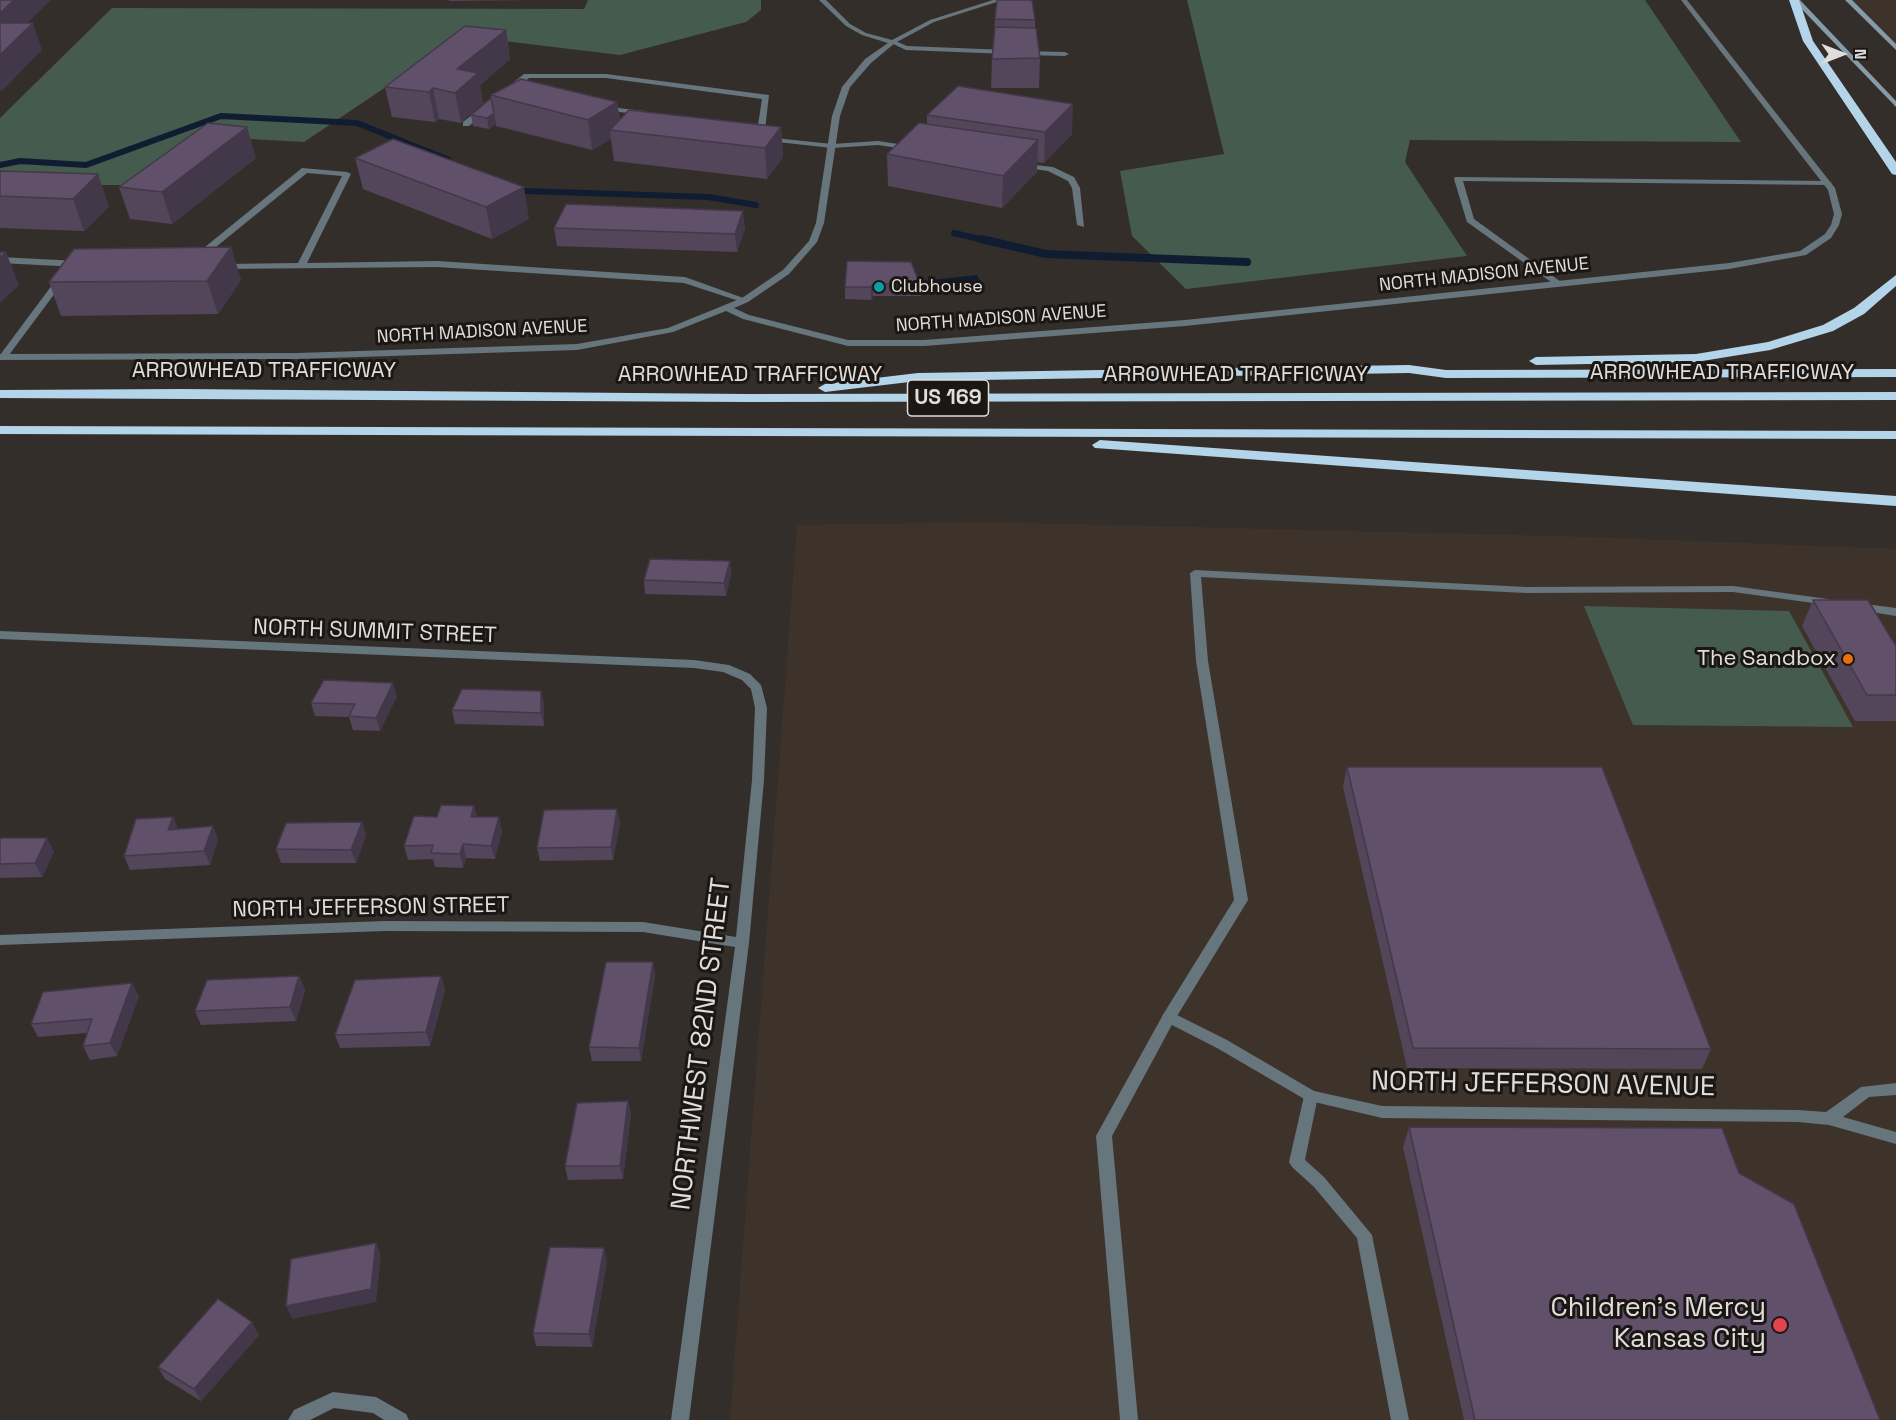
<!DOCTYPE html>
<style>
body{margin:0}
#map{position:relative;width:1896px;height:1420px;overflow:hidden;background:#342e2a;font-family:"Space Grotesk",sans-serif}
canvas{display:block}
.north{position:absolute;left:1812px;top:24px;width:60px;height:60px;-webkit-text-stroke:4px #1a1715;paint-order:stroke;rotate:90deg;font-size:16px;font-weight:700;line-height:24px;text-align:center;color:#e1ddda}
.north::after{content:'';display:block;margin:auto;width:21px;height:27px;background:#e1ddda;clip-path:polygon(50% 0,100% 100%,50% 72%,0 100%)}
</style>
<div id="map">
<canvas width="1896" height="1420"></canvas>
<div class="north">N</div>
</div>
<script>
const context = document.querySelector('canvas').getContext('2d');
context.lineJoin = 'round';
function fill(path, color) { context.fillStyle = color; context.fill(path, 'evenodd'); }
const shape = rows => new Path2D(rows.map(r => 'M' + r).join(''));
function stroke(path, color, width, dash) { context.strokeStyle = color; context.lineWidth = width; context.lineCap = dash ? 'butt' : 'round'; context.setLineDash(dash || []); context.stroke(path); }
function label(font, color, halo, rows, align = 'center') {
  context.font = font + ' "Space Grotesk",sans-serif'; context.lineWidth = 6; context.setLineDash([]); context.textBaseline = 'middle'; context.strokeStyle = halo; context.fillStyle = color; for (const [text, x, y, turn = 0] of rows) {
    context.save(); context.translate(x, y); context.rotate((+turn || 0) * Math.PI / 180); context.textAlign = isNaN(turn) ? turn : align; if (halo) context.strokeText(text, 0, 0); context.fillText(text, 0, 0); context.restore();
  }
}
const built = shape([
 [1848,0,1896,0,1896,48],
 [987,522,1591,537,1896,549,1896,1420,730,1420,797,525]
]);
const green = shape([
 [588,0,761,0,761,10,746,22,620,55,462,36,304,142,198,136,123,185,0,185,0,118,112,8,584,9],
 [1187,0,1645,0,1741,142,1410,140,1405,162,1467,256,1186,289,1132,236,1120,171,1224,154],
 [1584,606,1789,611,1853,727,1633,725]
]);
const water = shape([
 [977,275,983,287,935,292,930,280]
]);
const streamFar1 = shape([
 [0,165,20,161,86,165,221,116,357,123,449,160],
 [514,187,525,191,708,197,756,205],
 [954,233,988,241]
]);
const stream = shape([
 [981,239,1046,254,1247,262]
]);
const service = shape([
 [893,40,907,46,1007,50,1011,52,1007,54,906,50,891,43,889,42,893,40],
 [1021,51,1065,52,1069,54,1065,56,1024,55,1020,53,1021,51],
 [524,74,606,74,769,95,764,138,760,140,756,138,762,99,606,78,529,78,515,90,509,90,509,86,524,74],
 [600,106,645,111,649,113,645,115,603,110,599,108,600,106],
 [481,108,488,110,469,126,463,126,463,122,481,108],
 [765,137,832,144,878,141,911,146,915,148,911,150,878,145,832,148,768,141,765,141,765,137],
 [1018,163,1053,167,1074,177,1080,188,1084,227,1077,225,1072,188,1068,181,1048,171,1018,167,1018,163],
 [302,168,347,172,351,174,307,263,437,261,685,277,749,300,748,302,742,302,684,283,437,267,219,269,219,265,222,264,298,263,342,176,307,173,200,260,194,260,194,256,302,168],
 [1455,177,1828,181,1832,183,1828,185,1463,181,1474,219,1561,282,1561,286,1558,287,1467,222,1454,179,1455,177],
 [0,257,78,261,82,264,78,267,0,263,0,257],
 [61,276,65,279,64,281,6,359,0,359,0,355,58,277,61,276],
 [1195,570,1526,587,1733,586,1828,599,1834,602,1828,605,1733,592,1526,593,1201,577,1208,661,1248,900,1174,1021,1112,1136,1138,1420,1120,1420,1096,1136,1164,1013,1234,900,1196,661,1190,573,1195,570],
 [1857,603,1896,608,1896,616,1853,609,1851,607,1853,605,1857,603],
 [1311,1090,1316,1092,1318,1096,1305,1160,1324,1177,1372,1235,1409,1420,1391,1420,1357,1238,1314,1187,1292,1167,1289,1162,1304,1096,1306,1092,1311,1090]
]);
const minor = shape([
 [819,0,826,0,850,24,866,33,892,40,930,20,993,0,1003,0,934,22,895,43,871,63,850,87,840,116,824,223,817,242,789,274,748,302,734,308,749,315,848,340,924,340,1185,320,1729,263,1800,251,1825,234,1831,225,1834,214,1828,190,1681,0,1687,0,1835,188,1842,214,1839,225,1831,238,1806,255,1729,269,1185,326,924,346,848,346,743,319,726,311,673,332,577,350,297,359,0,360,0,354,297,353,577,344,668,328,742,298,783,270,809,241,816,223,832,116,842,87,865,59,888,43,862,35,846,26,819,0],
 [0,631,694,660,729,665,750,674,761,685,767,708,764,780,749,943,689,1420,671,1420,735,947,643,932,385,931,0,945,0,935,385,921,643,922,736,937,752,780,755,708,751,689,742,680,723,672,694,668,0,639,0,631],
 [1169,1011,1227,1040,1314,1091,1382,1106,1798,1110,1826,1112,1861,1087,1896,1083,1896,1095,1869,1097,1843,1117,1896,1132,1896,1144,1829,1125,1798,1122,1382,1118,1306,1100,1217,1048,1164,1021,1162,1017,1164,1013,1169,1011],
 [333,1392,376,1397,406,1414,409,1420,384,1420,373,1413,334,1408,310,1420,288,1420,294,1410,333,1392]
]);
const secondary = shape([
 [1793,0,1800,0,1896,101,1896,107,1793,0],
 [1845,0,1852,0,1896,44,1896,50,1845,0]
]);
const motorway = shape([
 [1789,0,1799,0,1813,41,1896,162,1896,175,1892,174,1803,41,1789,0],
 [1896,275,1896,286,1864,314,1833,331,1770,350,1696,362,1536,365,1529,361,1536,357,1696,354,1768,342,1823,325,1854,308,1896,275],
 [1409,365,1446,370,1896,369,1896,377,1446,378,1409,373,918,381,825,392,818,388,825,384,918,373,1409,365],
 [181,389,747,394,1896,392,1896,400,747,402,0,398,0,390,181,389],
 [0,426,1896,431,1896,439,0,434,0,426],
 [1100,440,1896,496,1896,506,1095,448,1092,445,1100,440]
]);
const wall = shape([
 [449,0,533,0,449,1],
 [995,19,1035,20,1035,28,1040,58,1039,88,991,88,992,59],
 [506,30,510,59,480,85,483,103,461,123,439,119,435,122,392,117,385,87],
 [491,95,617,102,620,120,781,127,783,157,767,179,614,161,611,139,592,150,496,126,496,124,489,129,473,126,471,115,491,98],
 [927,115,1072,134,1044,163,1037,162,1037,172,1002,208,888,186,887,154,927,124],
 [256,158,172,224,130,219,119,187],
 [355,158,529,219,492,239,363,189],
 [0,171,109,206,84,231,0,228],
 [554,228,745,228,737,252,557,246],
 [231,247,241,280,218,314,61,316,49,282],
 [847,261,920,284,921,296,873,296,871,300,845,299,845,287],
 [730,561,731,575,726,596,645,594,644,580],
 [1813,600,1896,646,1896,721,1855,721,1802,626],
 [541,691,544,705,544,726,455,724,452,710],
 [397,696,380,731,353,730,349,717,315,716,311,703],
 [1347,767,1711,1049,1702,1069,1407,1068,1343,787],
 [617,809,620,823,613,860,540,861,537,848],
 [173,817,178,829,218,839,210,865,130,870,124,856],
 [437,817,477,817,502,831,495,859,466,858,463,868,435,867,433,859,408,860,404,846],
 [362,822,366,835,356,863,281,863,276,849],
 [0,838,54,851,42,877,0,878],
 [653,962,655,976,641,1061,592,1061,589,1047],
 [299,976,305,990,296,1021,201,1025,195,1011],
 [441,976,445,990,430,1046,340,1048,335,1035],
 [139,996,117,1056,90,1060,83,1046,87,1033,38,1037,31,1024],
 [628,1101,631,1114,623,1179,568,1180,565,1166],
 [1409,1127,1739,1173,1880,1420,1464,1420,1403,1147],
 [607,1261,592,1347,536,1346,533,1333],
 [259,1335,201,1401,165,1379,158,1367]
]);
const shadedWall = shape([
 [14,0,51,0,0,50,0,13],
 [33,23,42,50,1,92,0,89,0,55],
 [506,30,510,59,480,85,483,103,461,123,455,93,457,69],
 [433,88,439,119,435,122,429,92],
 [617,102,621,131,610,130,611,139,592,150,588,120],
 [1073,104,1072,134,1044,163,1045,132],
 [494,113,496,124,489,129,487,118],
 [247,127,256,158,172,224,162,192],
 [781,127,783,157,767,179,765,148],
 [1038,140,1037,172,1002,208,1003,176],
 [98,174,109,206,84,231,73,199],
 [524,187,529,219,492,239,486,207],
 [743,211,745,228,737,252,735,234],
 [231,247,241,280,218,314,207,281],
 [6,252,19,285,0,303,0,258],
 [873,284,873,296,871,300,871,287],
 [730,561,731,575,726,596,724,583],
 [393,683,397,696,380,731,376,718],
 [541,691,544,705,544,726,541,713],
 [474,806,478,819,471,817],
 [617,809,620,823,613,860,611,847],
 [173,817,179,831,168,830],
 [499,817,502,831,495,859,491,846],
 [362,822,366,835,356,863,351,850],
 [213,826,218,839,210,865,204,851],
 [47,838,54,851,42,877,35,863],
 [463,844,466,858,463,868,460,854],
 [653,962,655,976,641,1061,639,1048],
 [299,976,305,990,296,1021,290,1007],
 [441,976,445,990,430,1046,426,1032],
 [132,983,139,996,117,1056,110,1043],
 [628,1101,631,1114,623,1179,620,1166],
 [376,1243,381,1256,376,1302,292,1319,286,1306],
 [604,1248,607,1261,592,1347,589,1334],
 [252,1322,259,1335,201,1401,194,1389]
]);
const building = shape([
 [0,0,14,0,0,13,0,0],
 [997,0,1032,0,1035,20,995,19,997,0],
 [0,23,33,23,0,55,0,23],
 [465,26,506,30,457,69,478,73,455,93,433,88,429,92,385,87,465,26],
 [995,27,1036,28,1040,58,992,59,995,27],
 [521,79,617,102,588,120,491,95,521,79],
 [958,86,1073,104,1045,132,927,115,958,86],
 [491,98,494,113,487,118,471,115,491,98],
 [629,110,781,127,765,148,610,130,629,110],
 [208,123,247,127,162,192,119,187,208,123],
 [919,123,1038,140,1003,176,887,154,919,123],
 [393,139,524,187,486,207,355,158,393,139],
 [0,171,98,174,73,199,0,196,0,171],
 [566,204,743,211,735,234,554,228,566,204],
 [231,247,207,281,49,282,74,249,231,247],
 [0,252,6,252,0,258,0,252],
 [847,261,911,262,920,284,873,284,871,287,845,287,847,261],
 [650,559,730,561,724,583,644,580,650,559],
 [1813,600,1868,600,1896,646,1896,695,1867,695,1813,600],
 [324,680,393,683,376,718,349,716,355,704,311,703,324,680],
 [462,689,541,691,541,713,452,710,462,689],
 [1347,767,1602,767,1711,1049,1413,1048,1347,767],
 [441,805,474,806,471,817,499,817,491,846,463,844,460,854,431,853,433,845,404,846,414,816,437,817,441,805],
 [617,809,611,847,537,848,544,810,617,809],
 [173,817,168,830,213,826,204,851,124,856,136,819,173,817],
 [362,822,351,850,276,849,286,823,362,822],
 [0,838,47,838,35,863,0,864,0,838],
 [606,962,653,962,639,1048,589,1047,606,962],
 [299,976,290,1007,195,1011,207,980,299,976],
 [441,976,426,1032,335,1035,355,980,441,976],
 [132,983,110,1043,83,1046,92,1019,31,1024,43,992,132,983],
 [628,1101,620,1166,565,1166,577,1103,628,1101],
 [1409,1127,1722,1128,1739,1173,1794,1204,1880,1420,1475,1420,1409,1127],
 [376,1243,371,1289,286,1306,291,1259,376,1243],
 [550,1247,604,1248,589,1334,533,1333,550,1247],
 [218,1299,252,1322,194,1389,158,1367,218,1299]
]);
const markers = [
 [879,287,6,"#0f9aa8"],
 [1848,659,6,"#e8710a"],
 [1780,1325,8,"#e0444e"]
];
const farStreetnames = [
 ["NORTH MADISON AVENUE",1484,275,-6],
 ["NORTH MADISON AVENUE",1001,319,-4],
 ["NORTH MADISON AVENUE",482,332,-3]
];
const farPoinames = [
 ["Clubhouse",891,287]
];
const shields = [
 [948,398,81]
];
const shieldNames = [
 ["US 169",948,398]
];
const streetNames = [
 ["ARROWHEAD TRAFFICWAY",264,371],
 ["ARROWHEAD TRAFFICWAY",1722,373],
 ["ARROWHEAD TRAFFICWAY",750,375],
 ["ARROWHEAD TRAFFICWAY",1236,375],
 ["NORTH SUMMIT STREET",375,632,2],
 ["NORTH JEFFERSON STREET",371,908,-1]
];
const poiNames = [
 ["The Sandbox",1836,659]
];
const nearStreetnames = [
 ["NORTHWEST 82ND STREET",702,1044,-83],
 ["NORTH JEFFERSON AVENUE",1543,1085,1]
];
const nearPoinames = [
 ["Children's Mercy",1766,1309],
 ["Kansas City",1766,1340]
];
fill(built, '#3e332a');
fill(green, '#445b4e');
fill(water, '#0f1c31');
stroke(streamFar1, '#0f1c31', 6);
stroke(stream, '#0f1c31', 8);
fill(service, '#67757d');
fill(minor, '#67757d');
fill(secondary, '#869ba8');
fill(motorway, '#b3d4e9');
fill(wall, '#53455a');
fill(shadedWall, '#43384a');
fill(building, '#605069');
stroke(building, '#43384a', 1.5);
for (const [x, y, r, color] of markers) { const dot = new Path2D(); dot.arc(x, y, r, 0, 2 * Math.PI); context.fillStyle = color; context.fill(dot); stroke(dot, '#1a1715', 2); }
label('18px', '#e1ddda', '#1a1715', farStreetnames);
label('18px', '#e1ddda', '#1a1715', farPoinames, 'left');
for (const [x, y, w] of shields) { const box = new Path2D(); box.roundRect(x - w / 2, y - 18, w, 36, 4.5); context.fillStyle = '#1a1715'; context.fill(box); stroke(box, '#e1ddda', 1.5); }
label('bold 21px', '#e1ddda', null, shieldNames);
label('22px', '#e1ddda', '#1a1715', streetNames);
label('22px', '#e1ddda', '#1a1715', poiNames, 'right');
label('27px', '#e1ddda', '#1a1715', nearStreetnames);
label('27px', '#e1ddda', '#1a1715', nearPoinames, 'right');
</script>
